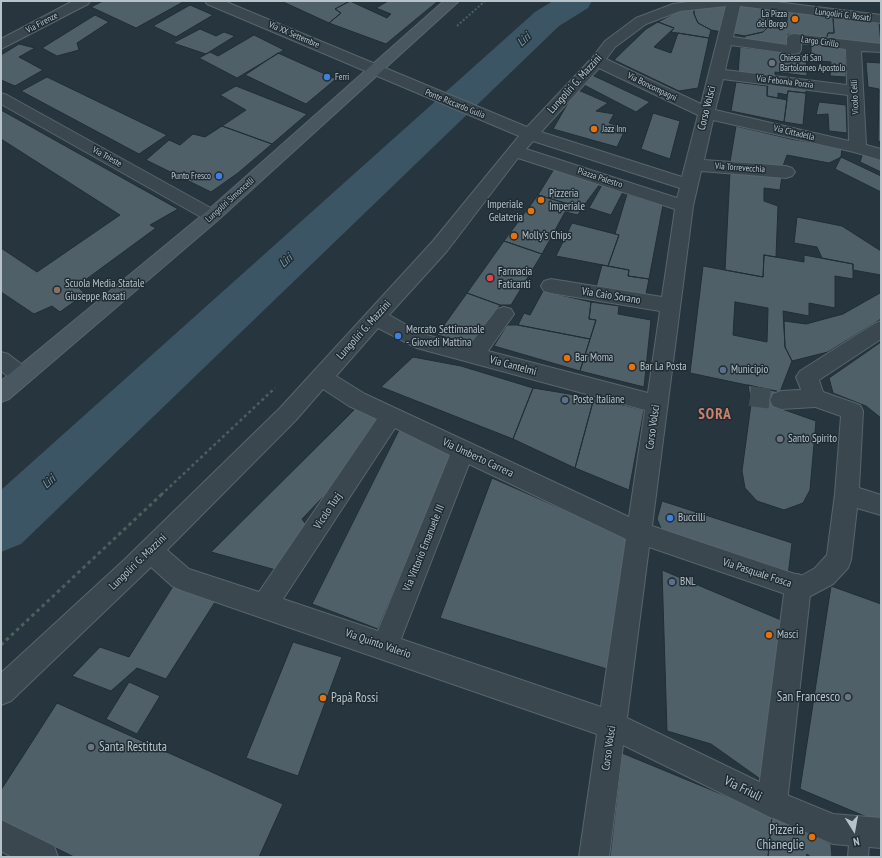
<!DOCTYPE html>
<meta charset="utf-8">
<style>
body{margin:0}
#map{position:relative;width:882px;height:858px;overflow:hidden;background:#27363e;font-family:"PT Sans Narrow",sans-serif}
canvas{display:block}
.frame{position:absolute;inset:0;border:2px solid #b7c2c9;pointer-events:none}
.north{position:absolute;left:834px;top:810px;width:40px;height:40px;-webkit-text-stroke:3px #1f2c33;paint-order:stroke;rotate:169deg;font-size:11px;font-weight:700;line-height:16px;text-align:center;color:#b7c2c9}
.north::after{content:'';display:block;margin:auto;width:14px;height:18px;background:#b7c2c9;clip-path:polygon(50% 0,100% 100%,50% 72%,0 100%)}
</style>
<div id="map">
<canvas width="882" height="858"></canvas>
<div class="frame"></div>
<div class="north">N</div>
</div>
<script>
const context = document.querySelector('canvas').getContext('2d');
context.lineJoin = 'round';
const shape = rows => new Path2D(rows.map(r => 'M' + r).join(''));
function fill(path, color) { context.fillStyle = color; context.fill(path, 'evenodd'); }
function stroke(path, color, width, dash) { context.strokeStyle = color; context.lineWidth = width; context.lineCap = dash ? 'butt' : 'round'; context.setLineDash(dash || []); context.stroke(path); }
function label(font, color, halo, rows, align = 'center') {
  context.font = font + ' "PT Sans Narrow",sans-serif'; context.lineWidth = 3; context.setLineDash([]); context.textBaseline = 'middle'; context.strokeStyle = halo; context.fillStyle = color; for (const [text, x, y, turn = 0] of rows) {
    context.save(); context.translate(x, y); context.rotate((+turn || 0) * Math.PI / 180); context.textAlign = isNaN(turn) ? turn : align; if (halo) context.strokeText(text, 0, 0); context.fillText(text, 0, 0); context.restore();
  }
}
const river = shape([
 [553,1,592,1,588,8,559,26,21,544,1,552,1,490,535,12,553,1]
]);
const building = shape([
 [103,1,179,1,183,2,136,28,91,7,103,1],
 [281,1,350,1,335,9,341,13,329,23,281,1],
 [350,1,387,18,391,14,376,8,388,1,438,1,386,44,329,23,341,13,335,9,350,1],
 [734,1,771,6,770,25,763,32,745,36,711,30,698,23,694,14,694,9,734,1],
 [190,5,213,15,176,37,153,26,190,5],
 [686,7,694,9,694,14,698,23,711,30,709,38,671,32,674,28,658,22,686,7],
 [788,12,833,17,834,33,828,33,826,40,788,34,788,45,744,40,745,36,763,32,770,25,771,21,784,23,787,21,788,12],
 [95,15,109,22,77,43,79,50,57,56,42,48,95,15],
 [833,17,879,22,881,45,826,40,828,33,834,33,833,17],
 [658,22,674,28,654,47,671,53,678,33,709,38,698,88,679,91,614,60,646,29,658,22],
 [200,29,216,36,224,32,235,36,206,54,173,43,200,29],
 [254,35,284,50,237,78,199,58,210,52,218,56,254,35],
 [19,44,35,48,19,57,43,70,15,86,1,80,1,55,19,44],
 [811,44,846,49,846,77,830,76,831,62,818,61,817,55,811,54,811,44],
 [740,47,806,55,807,76,775,72,775,79,738,74,740,47],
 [278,53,336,79,306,104,245,75,278,53],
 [866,62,881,63,881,142,878,141,879,89,868,87,866,62],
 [592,75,650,102,636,112,584,85,592,75],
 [47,77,167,135,139,154,21,91,47,77],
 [736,82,767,86,767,96,787,100,784,122,731,111,736,82],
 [768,83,806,88,806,93,788,91,787,95,778,93,778,98,767,96,768,83],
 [236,86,307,114,272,144,222,126,246,110,220,95,236,86],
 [576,89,608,103,596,111,614,114,609,123,626,128,617,147,553,129,576,89],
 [788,91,806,93,803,125,784,122,788,91],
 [819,102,846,105,847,133,829,131,828,114,816,115,819,102],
 [1,110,178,209,150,225,156,228,77,286,85,294,60,312,52,306,34,314,1,292,1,248,37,272,120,215,1,139,1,110],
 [653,113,680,121,670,159,641,149,653,113],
 [222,126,272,144,238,173,211,192,146,160,169,140,180,145,193,134,205,137,222,126],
 [736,126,791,139,842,148,841,157,829,163,787,155,783,166,730,162,736,126],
 [863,153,881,159,881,172,860,162,863,153],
 [841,157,881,176,881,192,835,169,841,157],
 [554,169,600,184,582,208,538,195,554,169],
 [730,172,782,176,780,190,764,188,764,201,778,206,776,257,764,255,763,277,725,270,730,172],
 [602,185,623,192,611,215,589,208,602,185],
 [627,194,663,205,649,279,628,276,629,270,608,266,619,235,615,234,627,194],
 [538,195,582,208,578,215,565,212,542,254,504,241,538,195],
 [797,217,842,226,881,251,881,275,853,270,853,264,822,258,817,247,794,243,797,217],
 [572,223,619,235,608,266,556,256,572,223],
 [504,241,542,254,511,305,500,305,467,293,504,241],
 [764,255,804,262,804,255,853,264,853,279,835,276,835,308,809,303,809,316,783,311,785,347,792,361,780,392,690,373,703,266,763,277,764,255],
 [735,302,768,308,767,342,733,335,735,302],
 [602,265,629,270,628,276,649,279,645,299,595,291,602,265],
 [543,291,591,302,589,319,596,320,590,339,518,325,524,313,530,315,543,291],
 [467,293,500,305,474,344,437,335,467,293],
 [880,293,881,293,881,319,828,352,792,361,785,347,784,321,806,324,843,314,880,293],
 [591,302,619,306,618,314,651,320,644,387,580,371,596,320,589,319,591,302],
 [507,325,518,325,590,339,580,371,494,346,507,325],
 [881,342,881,418,866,406,833,393,829,378,881,342],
 [413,357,461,366,533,388,513,439,381,387,413,357],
 [748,385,780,392,782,409,816,421,810,490,803,503,784,510,757,501,745,488,742,471,751,404,748,385],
 [533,388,594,398,575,468,513,439,533,388],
 [594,398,644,410,629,490,575,468,594,398],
 [355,409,378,419,325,495,302,519,307,526,276,570,211,552,355,409],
 [399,430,451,455,378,629,312,604,399,430],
 [492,478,628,538,607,669,440,618,492,478],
 [662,501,792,543,788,576,663,533,657,519,662,501],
 [662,570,793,625,773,788,711,744,667,731,662,570],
 [175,583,217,599,166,679,137,668,111,691,72,676,100,647,129,657,175,583],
 [831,586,881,604,881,823,800,789,831,586],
 [293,642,342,657,298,776,246,758,293,642],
 [129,682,160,696,137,734,106,719,129,682],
 [57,703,283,804,259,857,74,857,1,821,1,790,57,703],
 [622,753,772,815,768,857,610,857,622,753],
 [772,815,831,844,832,857,811,857,807,854,806,857,768,857,772,815]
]);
const pedestrianTunnel = shape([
 [750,396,781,400]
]);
const pathFar2 = shape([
 [457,26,485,1]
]);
const pathFar1 = shape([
 [161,495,275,388]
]);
const path = shape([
 [1,645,162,494]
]);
const service = shape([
 [860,821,867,824,870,831,868,857,848,857,850,831,853,824,860,821]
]);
const pedestrian = shape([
 [815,389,823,392,826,398,823,404,815,407,781,409,773,406,770,400,773,394,781,391,815,389],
 [798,574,807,578,811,586,787,803,782,813,772,818,762,813,757,803,785,586,789,578,798,574]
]);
const minor = shape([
 [73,1,90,1,88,4,1,49,1,39,73,1],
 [205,1,224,1,527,127,592,58,605,41,636,18,673,4,695,1,768,1,881,15,881,23,740,6,733,37,787,45,787,38,789,35,794,34,881,44,881,52,861,51,866,145,881,149,881,160,854,152,713,120,704,160,786,166,792,168,795,172,792,176,786,178,701,171,693,206,652,526,801,576,815,568,827,555,835,494,841,416,807,404,796,377,800,371,874,324,881,321,881,339,819,380,823,392,860,405,863,411,859,488,881,495,881,515,857,508,851,560,848,568,833,584,803,600,649,547,627,718,782,793,833,814,881,818,881,848,833,844,762,813,623,745,609,857,579,857,597,734,181,590,172,586,151,567,11,701,1,705,1,673,124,560,280,408,433,241,519,136,207,4,205,1],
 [726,6,701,104,606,59,615,47,646,24,680,11,726,6],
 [801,43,846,49,847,85,725,70,731,45,794,54,799,53,801,50,801,43],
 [599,68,698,115,682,177,541,132,599,68],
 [723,79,848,95,849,141,715,110,723,79],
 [533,141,680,188,677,198,526,149,533,141],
 [518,158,675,209,662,297,551,279,544,281,541,286,544,291,551,293,660,311,648,393,488,351,514,314,511,309,504,307,497,309,469,346,423,334,389,315,447,251,518,158],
 [378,328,417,348,645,410,629,517,365,394,336,376,378,328],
 [323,389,349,406,377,419,259,592,189,569,167,550,296,420,323,389],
 [395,428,450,455,378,631,283,599,395,428],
 [469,464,626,539,601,707,401,639,469,464],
 [1,93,7,95,218,212,221,216,218,220,212,222,206,220,1,104,1,93],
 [1,352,8,354,29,370,32,376,29,382,22,384,15,382,1,371,1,352],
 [1,820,54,846,58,857,12,857,1,851,1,820]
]);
const secondary = shape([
 [444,1,459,1,218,220,9,399,1,402,1,381,206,212,444,1]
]);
const markers = [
 [795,19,4,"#e8710a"],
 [772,63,4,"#6b7280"],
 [327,77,4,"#3f7fe0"],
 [594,129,4,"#e8710a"],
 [219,176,4,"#3f7fe0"],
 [541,200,4,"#e8710a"],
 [531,211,4,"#e8710a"],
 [514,236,4,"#e8710a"],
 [490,278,4,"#e0444e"],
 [57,290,4,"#8d6e63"],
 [398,336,4,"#3f7fe0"],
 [567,358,4,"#e8710a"],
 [632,367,4,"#e8710a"],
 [723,370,4,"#5c6f8a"],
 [565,400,4,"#5c6f8a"],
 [780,439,4,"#6b7280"],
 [670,518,4,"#3f7fe0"],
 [672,582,4,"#5c6f8a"],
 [769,635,4,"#e8710a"],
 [848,697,4,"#6b7280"],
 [323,698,4,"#e8710a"],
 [91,747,4,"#6b7280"],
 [812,837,4,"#e8710a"]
];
const farPoinames = [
 ["La Pizza",787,14,"right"],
 ["del Borgo",787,24,"right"],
 ["Chiesa di San",780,58],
 ["Bartolomeo Apostolo",780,68],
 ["Ferri",335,77],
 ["Jazz Inn",602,129],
 ["Punto Fresco",211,176,"right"]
];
const farStreetnames = [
 ["Lungoliri G. Rosati",843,15,7],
 ["Via Firenze",42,23,-28],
 ["Via XX Settembre",294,35,23],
 ["Largo Cirillo",820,42,8],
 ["Via Febonia Porzia",785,82,7],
 ["Via Boncompagni",652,87,26],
 ["Vicolo Celli",855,97,-93],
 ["Ponte Riccardo Gulia",455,104,22],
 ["Via Cittadella",794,133,13],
 ["Via Trieste",107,157,29],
 ["Via Torrevecchia",740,168,4],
 ["Piazza Palestro",600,178,18],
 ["Lungoliri Simoncelli",230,200,-42]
];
const streetNames = [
 ["Lungoliri G. Mazzini",575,84,-48],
 ["Corso Volsci",707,108,-76],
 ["Via Caio Sorano",611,296,9],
 ["Lungoliri G. Mazzini",364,330,-48],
 ["Via Cantelmi",513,366,15],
 ["Corso Volsci",653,427,-82],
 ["Via Umberto Carrera",478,458,25],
 ["Vicolo Tuzj",328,511,-56],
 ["Via Vittorio Emanuele III",424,548,-68],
 ["Lungoliri G. Mazzini",138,562,-44],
 ["Via Pasquale Fosca",757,573,18],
 ["Via Quinto Valerio",378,644,19],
 ["Corso Volsci",609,748,-82]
];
const poiNames = [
 ["Pizzeria",549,194],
 ["Imperiale",549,207],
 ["Imperiale",523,205,"right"],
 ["Gelateria",523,218,"right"],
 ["Molly's Chips",522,236],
 ["Farmacia",498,272],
 ["Faticanti",498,285],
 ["Scuola Media Statale",65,284],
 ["Giuseppe Rosati",65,297],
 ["Mercato Settimanale",406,330],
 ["- Giovedi Mattina",406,343],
 ["Bar Moma",575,358],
 ["Bar La Posta",640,367],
 ["Municipio",731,370],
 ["Poste Italiane",573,400],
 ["Santo Spirito",788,439],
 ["Buccilli",678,518],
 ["BNL",680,582],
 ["Masci",777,635]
];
const waterNames = [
 ["Liri",524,40,-43],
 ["Liri",286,261,-43],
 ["Liri",49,482,-43]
];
const nearPoinames = [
 ["San Francesco",840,697],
 ["Papà Rossi",331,698,"left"],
 ["Santa Restituta",99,747,"left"],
 ["Pizzeria",804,830],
 ["Chianeglie",804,845]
];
const nearStreetnames = [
 ["Via Friuli",743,789,26]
];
const districtNames = [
 ["SORA",715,415]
];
fill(river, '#3b5564');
fill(building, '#506069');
stroke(building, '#212e35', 1);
stroke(pedestrianTunnel, '#3d4b53', 20, [20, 10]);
stroke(service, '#58656c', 2);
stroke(pedestrian, '#58656c', 2);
stroke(minor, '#58656c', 2);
stroke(secondary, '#58656c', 2);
stroke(pathFar2, '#4b605d', 2, [2, 2]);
stroke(pathFar1, '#4b605d', 2.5, [3, 3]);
stroke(path, '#4b605d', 3, [3.5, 3.5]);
fill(service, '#3b474e');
fill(pedestrian, '#3b474e');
fill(minor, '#3b474e');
fill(secondary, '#495761');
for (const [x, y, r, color] of markers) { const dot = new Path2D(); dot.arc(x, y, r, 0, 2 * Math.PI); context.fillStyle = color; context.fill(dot); stroke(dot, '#1f2c33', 1.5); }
label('9px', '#b7c2c9', '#1f2c33', farPoinames, 'left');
label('9px', '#b7c2c9', '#1f2c33', farStreetnames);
label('11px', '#b7c2c9', '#1f2c33', streetNames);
label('11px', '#b7c2c9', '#1f2c33', poiNames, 'left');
label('italic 12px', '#7999aa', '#1f2c33', waterNames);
label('13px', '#b7c2c9', '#1f2c33', nearPoinames, 'right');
label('13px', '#b7c2c9', '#1f2c33', nearStreetnames);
context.letterSpacing = '1px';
label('bold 15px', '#cf816c', '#1f2c33', districtNames);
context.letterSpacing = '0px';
</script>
